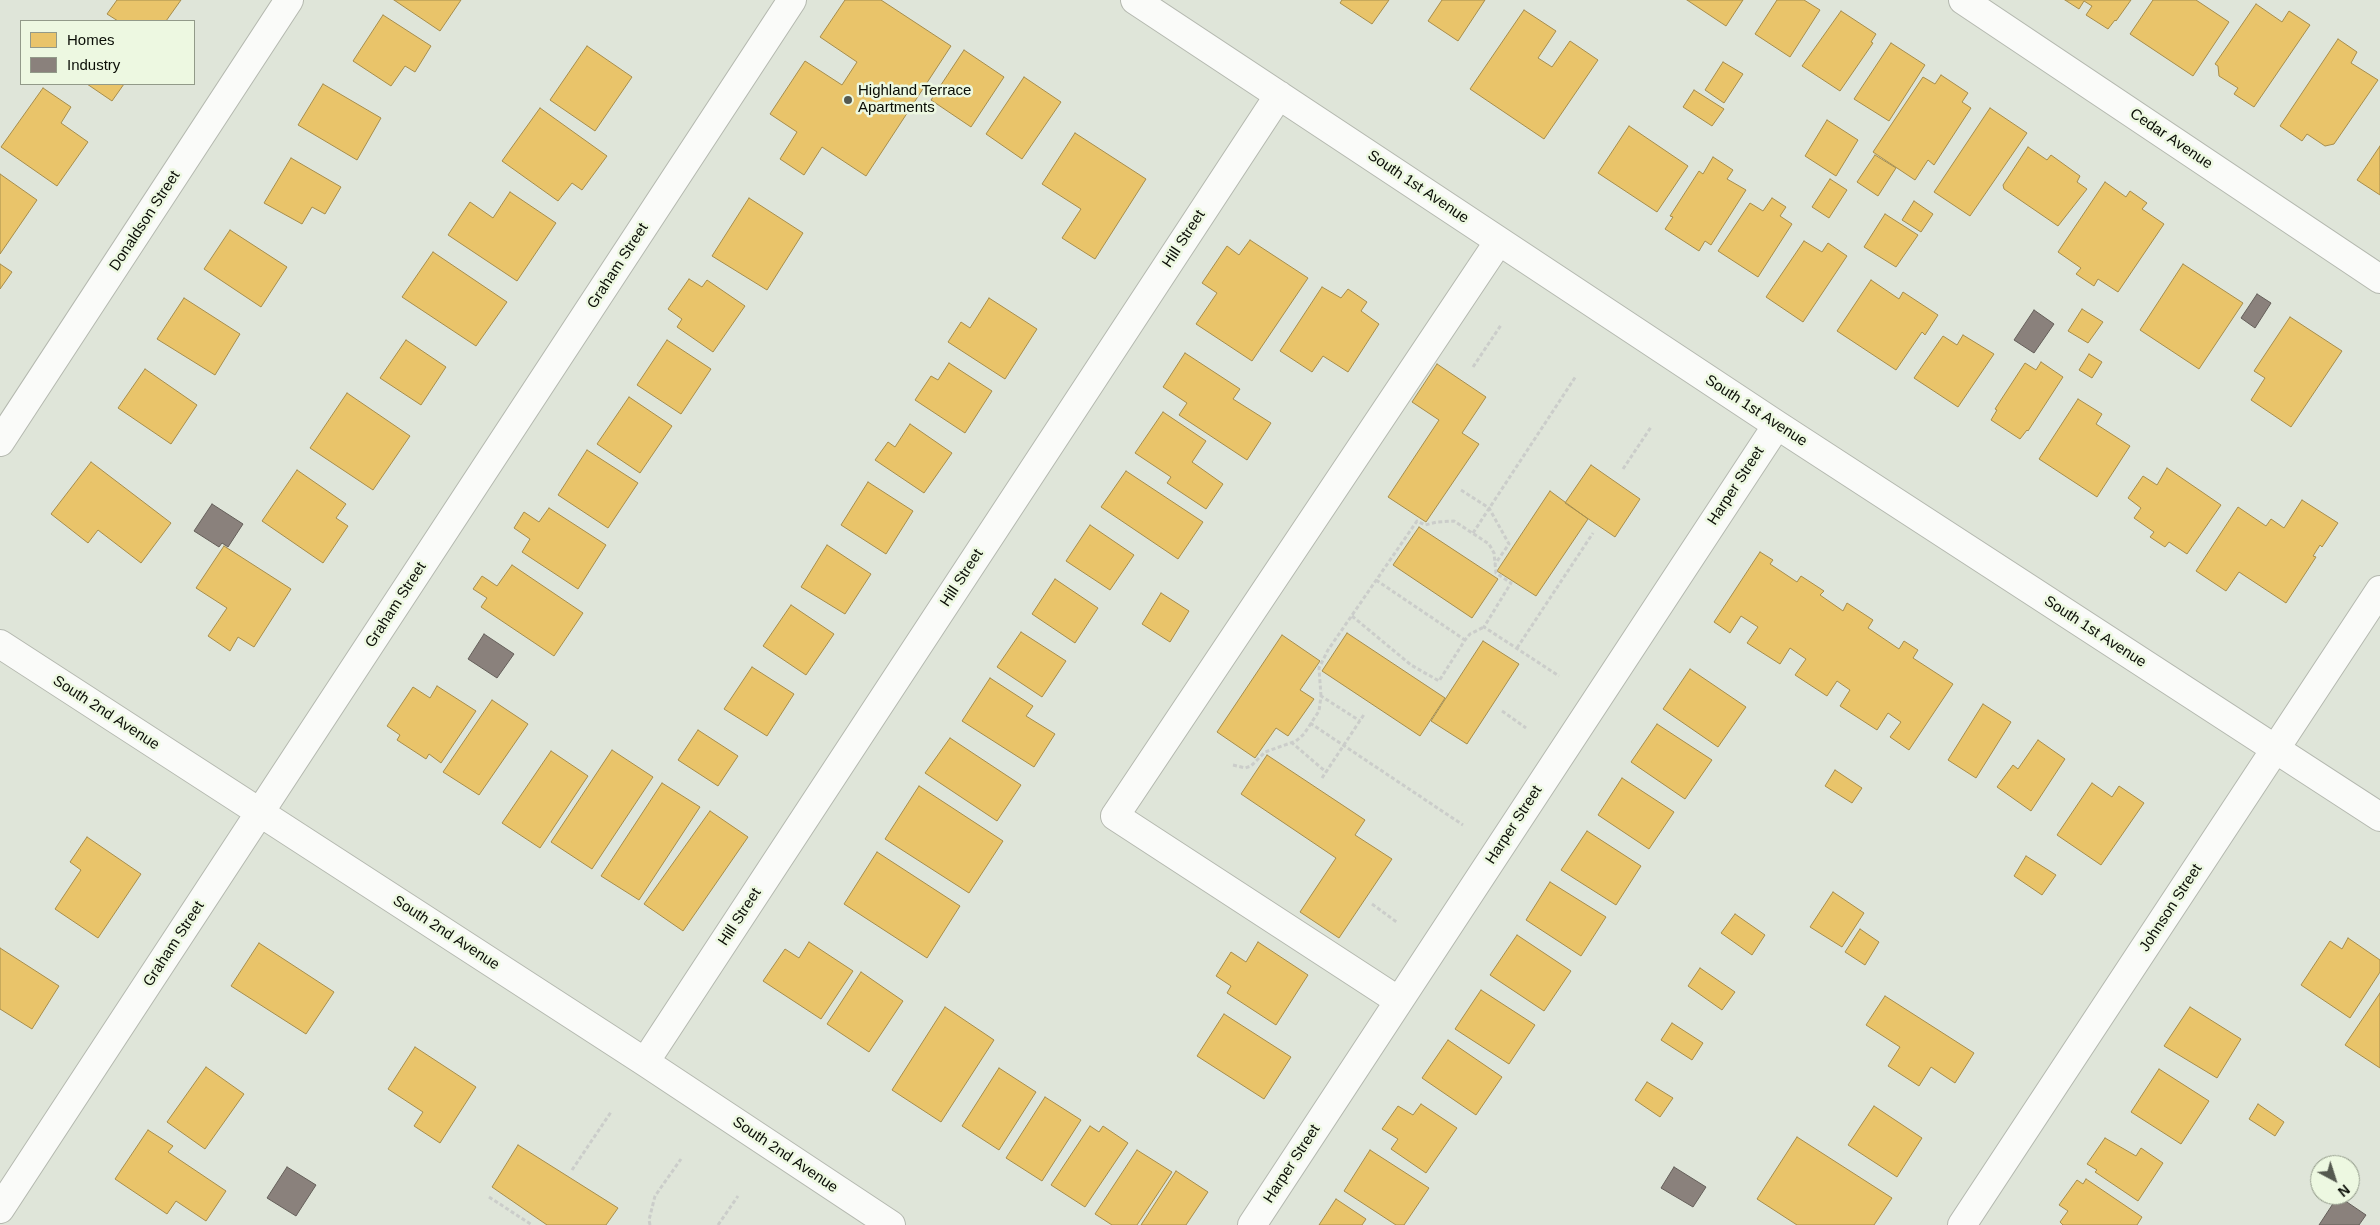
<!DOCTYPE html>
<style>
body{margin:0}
#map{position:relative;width:2380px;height:1225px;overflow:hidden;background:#dfe5d9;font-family:Helvetica,sans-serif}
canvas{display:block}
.legend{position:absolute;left:20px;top:20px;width:175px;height:65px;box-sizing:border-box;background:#edf8e1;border:1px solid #929a89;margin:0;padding:6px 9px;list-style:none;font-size:15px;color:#0a0d06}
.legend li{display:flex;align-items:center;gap:10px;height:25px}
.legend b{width:25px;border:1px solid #929a89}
.north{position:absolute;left:2310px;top:1155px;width:50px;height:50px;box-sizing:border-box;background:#edf8e1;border:1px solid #929a89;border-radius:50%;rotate:140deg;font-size:14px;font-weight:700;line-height:20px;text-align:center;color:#0a0d06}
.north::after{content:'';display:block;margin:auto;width:18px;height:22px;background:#555950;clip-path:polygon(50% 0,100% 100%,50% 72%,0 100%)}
</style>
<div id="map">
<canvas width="2380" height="1225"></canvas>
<ul class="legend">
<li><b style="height:14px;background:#e9c46a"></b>Homes</li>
<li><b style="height:14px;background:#8a817c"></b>Industry</li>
</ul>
<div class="north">N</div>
</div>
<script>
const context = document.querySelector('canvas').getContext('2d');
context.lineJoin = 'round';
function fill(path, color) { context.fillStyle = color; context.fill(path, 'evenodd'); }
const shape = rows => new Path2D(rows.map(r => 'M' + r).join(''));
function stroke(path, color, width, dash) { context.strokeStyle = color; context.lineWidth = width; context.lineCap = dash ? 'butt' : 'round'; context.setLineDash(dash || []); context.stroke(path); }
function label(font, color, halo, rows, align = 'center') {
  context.font = font + ' Helvetica,sans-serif'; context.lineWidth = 5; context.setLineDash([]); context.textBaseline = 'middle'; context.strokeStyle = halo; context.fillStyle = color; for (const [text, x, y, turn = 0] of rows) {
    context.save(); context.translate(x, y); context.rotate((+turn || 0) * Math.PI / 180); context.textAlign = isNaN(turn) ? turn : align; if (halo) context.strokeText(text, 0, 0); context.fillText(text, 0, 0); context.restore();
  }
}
const homes = shape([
 [117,0,181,0,166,21,118,21,107,14,117,0],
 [394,0,461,0,440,31,394,0],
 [845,0,881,0,951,46,866,176,822,147,804,175,780,159,797,132,770,114,805,61,842,85,857,62,820,37,845,0],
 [1342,0,1389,0,1372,24,1340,3,1342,0],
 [1442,0,1485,0,1458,41,1428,21,1442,0],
 [1687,0,1743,0,1726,26,1687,0],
 [1777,0,1804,0,1820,10,1790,57,1755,34,1777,0],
 [2065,0,2131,0,2116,21,2115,20,2108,29,2086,15,2092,6,2084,1,2079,9,2065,0],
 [2153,0,2196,0,2229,22,2193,76,2130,34,2153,0],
 [2256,4,2282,22,2289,11,2310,25,2254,107,2234,94,2238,88,2219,76,2218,66,2215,64,2256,4],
 [1524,10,1556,31,1538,58,1552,67,1570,41,1598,60,1544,139,1470,89,1524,10],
 [1841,11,1876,34,1871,42,1873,43,1840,91,1802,66,1841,11],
 [383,15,431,46,415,72,405,66,391,86,353,61,383,15],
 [2338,39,2357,52,2351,63,2378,80,2334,144,2325,146,2307,134,2302,141,2280,126,2338,39],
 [1891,43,1925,65,1889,121,1854,99,1891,43],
 [587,46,632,77,595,131,550,100,587,46],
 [964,50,1004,77,971,127,931,100,964,50],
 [1723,62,1743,74,1724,103,1705,90,1723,62],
 [1941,75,1968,93,1962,102,1971,108,1934,165,1928,160,1915,180,1873,152,1923,77,1935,84,1941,75],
 [1024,77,1061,102,1022,159,986,134,1024,77],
 [87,84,124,84,112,101,87,84],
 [323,84,381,118,357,160,298,125,323,84],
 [43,88,71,107,61,123,88,142,57,186,1,147,43,88],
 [1694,90,1724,109,1712,126,1683,107,1694,90],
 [540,108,607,156,582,190,572,183,558,201,502,161,540,108],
 [1990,108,2027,133,1970,216,1934,192,1990,108],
 [1827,120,1858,140,1836,176,1805,156,1827,120],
 [1629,126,1688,166,1657,212,1598,173,1629,126],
 [1075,133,1146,179,1095,259,1062,238,1081,209,1042,184,1075,133],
 [2380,146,2380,195,2357,180,2380,146],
 [2028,147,2047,160,2051,155,2080,176,2077,182,2087,189,2058,226,2004,189,2003,185,2028,147],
 [1875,155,1896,168,1878,196,1857,182,1875,155],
 [1713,157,1733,170,1727,179,1746,190,1711,245,1705,241,1699,251,1665,229,1673,217,1670,216,1699,171,1703,174,1713,157],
 [291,158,341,187,325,214,312,207,302,224,264,203,291,158],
 [0,174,37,200,0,254,0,174],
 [1830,179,1847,190,1829,218,1812,207,1830,179],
 [2105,182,2126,197,2130,191,2147,203,2142,209,2164,224,2118,292,2098,279,2094,286,2076,274,2081,268,2058,252,2105,182],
 [510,192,556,223,517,281,448,235,470,202,493,218,510,192],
 [749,198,803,233,767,290,712,256,749,198],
 [1772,198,1786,207,1780,216,1792,224,1758,277,1718,251,1750,203,1763,211,1772,198],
 [1914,201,1933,214,1921,232,1902,220,1914,201],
 [1885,214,1918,235,1896,267,1864,247,1885,214],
 [230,230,287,267,261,307,204,269,230,230],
 [1250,240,1308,278,1252,361,1196,324,1217,293,1202,283,1227,246,1239,255,1250,240],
 [1804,241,1822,252,1828,243,1847,256,1803,322,1766,297,1804,241],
 [433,252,507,302,476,346,402,297,433,252],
 [0,264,12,272,0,289,0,264],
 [2183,264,2243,303,2199,369,2140,330,2183,264],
 [689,279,702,287,707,280,745,306,713,352,677,327,682,319,668,309,689,279],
 [1871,280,1899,299,1903,292,1938,315,1925,335,1922,332,1896,370,1837,331,1871,280],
 [1322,287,1341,298,1348,289,1367,302,1361,311,1379,324,1348,372,1323,356,1312,372,1280,351,1322,287],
 [184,298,240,334,215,375,157,339,184,298],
 [989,298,1037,329,1005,379,948,342,961,322,970,328,989,298],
 [2082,309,2103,322,2088,343,2068,331,2082,309],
 [2290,317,2342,351,2291,427,2251,400,2265,378,2254,371,2290,317],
 [1963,335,1994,354,1958,407,1914,378,1943,336,1957,345,1963,335],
 [406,340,446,367,421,405,380,378,406,340],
 [667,340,711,369,681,414,637,385,667,340],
 [1185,353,1240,389,1233,399,1271,423,1247,460,1179,415,1187,403,1163,387,1185,353],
 [2089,354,2102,362,2092,378,2079,370,2089,354],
 [2041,362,2063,377,2028,431,2027,430,2020,439,1991,420,1997,410,1995,409,2025,363,2036,370,2041,362],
 [949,363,992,391,965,433,915,400,931,376,938,380,949,363],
 [1437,364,1486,397,1462,433,1479,444,1426,522,1388,497,1439,420,1412,402,1437,364],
 [145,369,197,405,171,444,118,408,145,369],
 [347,393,410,436,373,490,310,448,347,393],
 [629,397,672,426,640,473,597,444,629,397],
 [2078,399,2102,414,2096,424,2130,446,2097,497,2039,459,2078,399],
 [1163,412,1206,441,1192,462,1223,484,1206,509,1167,483,1171,477,1135,453,1163,412],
 [910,424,952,453,924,493,875,460,888,442,895,447,910,424],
 [587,450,638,483,608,528,558,495,587,450],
 [91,462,171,523,141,563,98,530,88,543,51,514,91,462],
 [1591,465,1640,499,1615,537,1565,503,1591,465],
 [2167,468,2221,505,2187,554,2169,542,2165,547,2150,537,2154,532,2134,518,2141,508,2128,498,2143,476,2157,485,2167,468],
 [297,470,346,504,336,518,348,526,323,563,262,521,297,470],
 [1126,471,1203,522,1178,559,1101,507,1126,471],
 [868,482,913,511,886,554,841,525,868,482],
 [1550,491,1588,519,1536,596,1497,571,1550,491],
 [2302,500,2338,523,2322,547,2320,545,2313,556,2316,557,2286,603,2239,572,2226,591,2196,571,2238,507,2266,526,2271,519,2284,528,2302,500],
 [549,508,606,545,578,589,522,552,530,539,514,528,524,512,539,522,549,508],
 [1090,525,1134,555,1110,590,1066,561,1090,525],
 [1419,527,1498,579,1472,618,1393,565,1419,527],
 [827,545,871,574,845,614,801,587,827,545],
 [224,546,291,589,254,647,238,637,230,651,208,636,227,608,196,588,224,546],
 [1760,552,1773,560,1770,564,1797,582,1801,576,1824,591,1820,595,1843,611,1847,603,1873,620,1868,628,1899,649,1904,641,1918,650,1913,658,1953,684,1909,750,1890,737,1901,722,1888,713,1877,730,1840,706,1850,690,1837,681,1827,696,1795,675,1806,659,1790,648,1780,664,1747,643,1758,627,1741,616,1730,633,1714,622,1760,552],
 [512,565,583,613,554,656,481,607,487,598,473,589,482,576,497,586,512,565],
 [1055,579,1098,608,1075,643,1032,614,1055,579],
 [1161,593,1189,611,1170,642,1142,624,1161,593],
 [791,605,834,634,806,675,763,646,791,605],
 [1021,632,1066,661,1042,697,997,667,1021,632],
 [1347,633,1445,698,1420,736,1322,671,1347,633],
 [1282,635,1320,661,1300,690,1314,699,1288,736,1276,728,1255,758,1217,732,1282,635],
 [1483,641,1519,664,1467,744,1431,721,1483,641],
 [752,667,794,694,767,736,724,709,752,667],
 [1690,669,1746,707,1718,747,1663,709,1690,669],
 [990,678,1033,706,1026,716,1055,734,1034,767,962,721,990,678],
 [437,686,476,711,441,763,429,754,426,759,397,740,400,735,387,726,413,687,430,698,437,686],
 [492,700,528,724,479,795,443,772,492,700],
 [1983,704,2011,722,1976,778,1948,760,1983,704],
 [1657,724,1712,760,1685,799,1631,762,1657,724],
 [698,730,738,756,718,786,678,760,698,730],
 [950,738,1021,785,997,821,925,773,950,738],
 [2038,740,2065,759,2031,811,1997,787,2013,765,2018,769,2038,740],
 [612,750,653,777,592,869,551,842,612,750],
 [551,751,588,776,540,848,502,823,551,751],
 [1267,755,1365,820,1355,835,1392,859,1339,938,1300,912,1336,858,1241,794,1267,755],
 [1835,770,1862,788,1852,803,1825,786,1835,770],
 [1622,778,1674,812,1649,849,1598,815,1622,778],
 [662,783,700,807,639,900,601,876,662,783],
 [2092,783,2112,797,2119,786,2144,803,2101,865,2057,835,2092,783],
 [919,786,1003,841,969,893,885,839,919,786],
 [710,811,748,837,683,931,644,904,710,811],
 [1587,831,1641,866,1616,905,1561,870,1587,831],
 [87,837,141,874,98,938,55,909,81,870,70,862,87,837],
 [877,852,960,906,927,958,844,904,877,852],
 [2026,856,2056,875,2042,895,2014,876,2026,856],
 [1550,882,1606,917,1581,956,1526,920,1550,882],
 [1833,892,1864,913,1842,947,1810,927,1833,892],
 [1735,914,1765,935,1752,955,1721,933,1735,914],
 [1860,929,1879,942,1865,965,1845,952,1860,929],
 [1517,935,1571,971,1544,1011,1490,975,1517,935],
 [2348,938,2380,960,2380,972,2350,1018,2301,985,2330,941,2342,949,2348,938],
 [809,942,853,971,821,1019,763,981,785,949,799,958,809,942],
 [1258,942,1308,975,1276,1025,1227,993,1231,986,1216,976,1231,952,1246,962,1258,942],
 [259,943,334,992,306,1034,231,986,259,943],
 [0,948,59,986,32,1029,0,1009,0,948],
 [1700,968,1735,992,1722,1010,1688,986,1700,968],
 [861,972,903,1001,869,1052,827,1024,861,972],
 [1481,990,1535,1025,1509,1064,1455,1029,1481,990],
 [2380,993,2380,1068,2345,1045,2380,993],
 [1885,996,1974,1053,1955,1083,1931,1067,1919,1086,1888,1066,1900,1047,1866,1025,1885,996],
 [945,1007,994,1040,941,1122,892,1090,945,1007],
 [2190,1007,2241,1039,2217,1078,2164,1046,2190,1007],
 [1224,1014,1291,1057,1264,1099,1197,1056,1224,1014],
 [1672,1023,1703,1043,1692,1060,1661,1040,1672,1023],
 [1448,1040,1502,1077,1476,1115,1422,1078,1448,1040],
 [415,1047,476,1087,440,1143,414,1126,423,1112,388,1089,415,1047],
 [206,1067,244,1094,205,1149,167,1122,206,1067],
 [999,1068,1036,1092,999,1150,962,1126,999,1068],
 [2159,1069,2209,1101,2181,1144,2131,1112,2159,1069],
 [1647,1082,1673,1098,1660,1117,1635,1100,1647,1082],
 [1045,1097,1081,1120,1042,1181,1006,1158,1045,1097],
 [1421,1104,1457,1128,1426,1173,1391,1149,1398,1139,1382,1129,1398,1106,1413,1115,1421,1104],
 [2258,1104,2284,1122,2275,1136,2249,1119,2258,1104],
 [1874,1106,1922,1138,1897,1177,1848,1145,1874,1106],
 [1090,1126,1099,1132,1103,1126,1128,1143,1085,1207,1051,1185,1090,1126],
 [148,1130,173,1146,168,1152,226,1191,206,1221,176,1201,167,1214,115,1179,148,1130],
 [1797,1137,1892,1198,1874,1225,1797,1225,1757,1199,1797,1137],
 [2105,1138,2136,1156,2141,1148,2163,1163,2138,1201,2095,1172,2097,1170,2087,1164,2105,1138],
 [518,1145,618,1208,606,1225,547,1225,492,1187,518,1145],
 [1137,1150,1172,1172,1137,1225,1112,1225,1095,1214,1137,1150],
 [1370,1150,1429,1188,1404,1225,1396,1225,1344,1191,1370,1150],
 [1176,1171,1208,1192,1186,1225,1141,1225,1176,1171],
 [2086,1179,2142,1217,2137,1225,2063,1225,2060,1222,2068,1211,2059,1205,2077,1180,2083,1184,2086,1179],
 [1336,1199,1366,1219,1362,1225,1319,1225,1336,1199]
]);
const industry = shape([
 [2257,294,2271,303,2255,328,2241,318,2257,294],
 [2034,310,2054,324,2034,353,2014,340,2034,310],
 [212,504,243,524,228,547,222,543,219,547,194,531,212,504],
 [484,634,514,654,497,678,468,659,484,634],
 [287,1167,316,1185,296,1216,267,1198,287,1167],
 [1674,1167,1706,1187,1693,1207,1661,1188,1674,1167],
 [2338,1196,2366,1215,2359,1225,2319,1225,2338,1196]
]);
const path = shape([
 [1473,367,1501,325],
 [1623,469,1651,427],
 [1461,490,1489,508,1509,544,1495,564],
 [1473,533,1576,376],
 [1376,580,1465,640],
 [1352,616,1411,665,1439,681,1465,640,1470,634,1484,627],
 [1517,648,1593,533],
 [1321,696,1319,668,1328,650,1417,521,1425,525,1437,522,1454,521,1489,544,1494,553,1496,573,1511,583,1484,627,1559,676],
 [1502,711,1526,728],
 [1310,723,1463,825],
 [1291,742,1326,772],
 [1233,765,1245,768,1251,766,1265,752,1296,741,1304,734,1319,711,1321,696,1360,721],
 [1322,778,1365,713],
 [1372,904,1398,923],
 [572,1170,611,1112],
 [489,1197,532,1225],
 [650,1225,649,1220,655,1196,681,1159],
 [718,1225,738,1196]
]);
const minor = shape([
 [1135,0,1777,425,2380,817],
 [1963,0,2380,279],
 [0,442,289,0],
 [0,644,645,1062,891,1225],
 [1399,1001,1115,816,1499,241],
 [645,1062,1279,95],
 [0,1209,792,0],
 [1252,1225,1777,425],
 [1962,1225,2380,590]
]);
const markers = [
 [848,100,5,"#555950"]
];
const poiNames = [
 ["Highland Terrace",858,91],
 ["Apartments",858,108]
];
const streetNames = [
 ["Cedar Avenue",2171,139,34],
 ["South 1st Avenue",1418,187,34],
 ["Donaldson Street",145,221,-57],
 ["Hill Street",1184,239,-57],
 ["Graham Street",618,266,-57],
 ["South 1st Avenue",1756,411,33],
 ["Harper Street",1736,486,-57],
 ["Hill Street",962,578,-57],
 ["Graham Street",396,605,-57],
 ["South 1st Avenue",2095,632,33],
 ["South 2nd Avenue",106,713,33],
 ["Harper Street",1514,825,-57],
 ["Johnson Street",2171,908,-57],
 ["Hill Street",740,917,-57],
 ["South 2nd Avenue",446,933,33],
 ["Graham Street",174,944,-57],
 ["South 2nd Avenue",785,1155,34],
 ["Harper Street",1292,1164,-57]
];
fill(homes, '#e9c46a');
stroke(homes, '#a68d4c', 1);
fill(industry, '#8a817c');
stroke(industry, '#645e59', 1);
stroke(minor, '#b4b8af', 30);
stroke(path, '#cbcdca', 3, [4, 2.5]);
stroke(minor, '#fafbf9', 28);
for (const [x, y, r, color] of markers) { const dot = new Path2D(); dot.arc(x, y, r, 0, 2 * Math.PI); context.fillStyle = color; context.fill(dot); stroke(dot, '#edf8e1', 2); }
label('15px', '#0a0d06', '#edf8e1', poiNames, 'left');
label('15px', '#0a0d06', '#edf8e1', streetNames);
</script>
